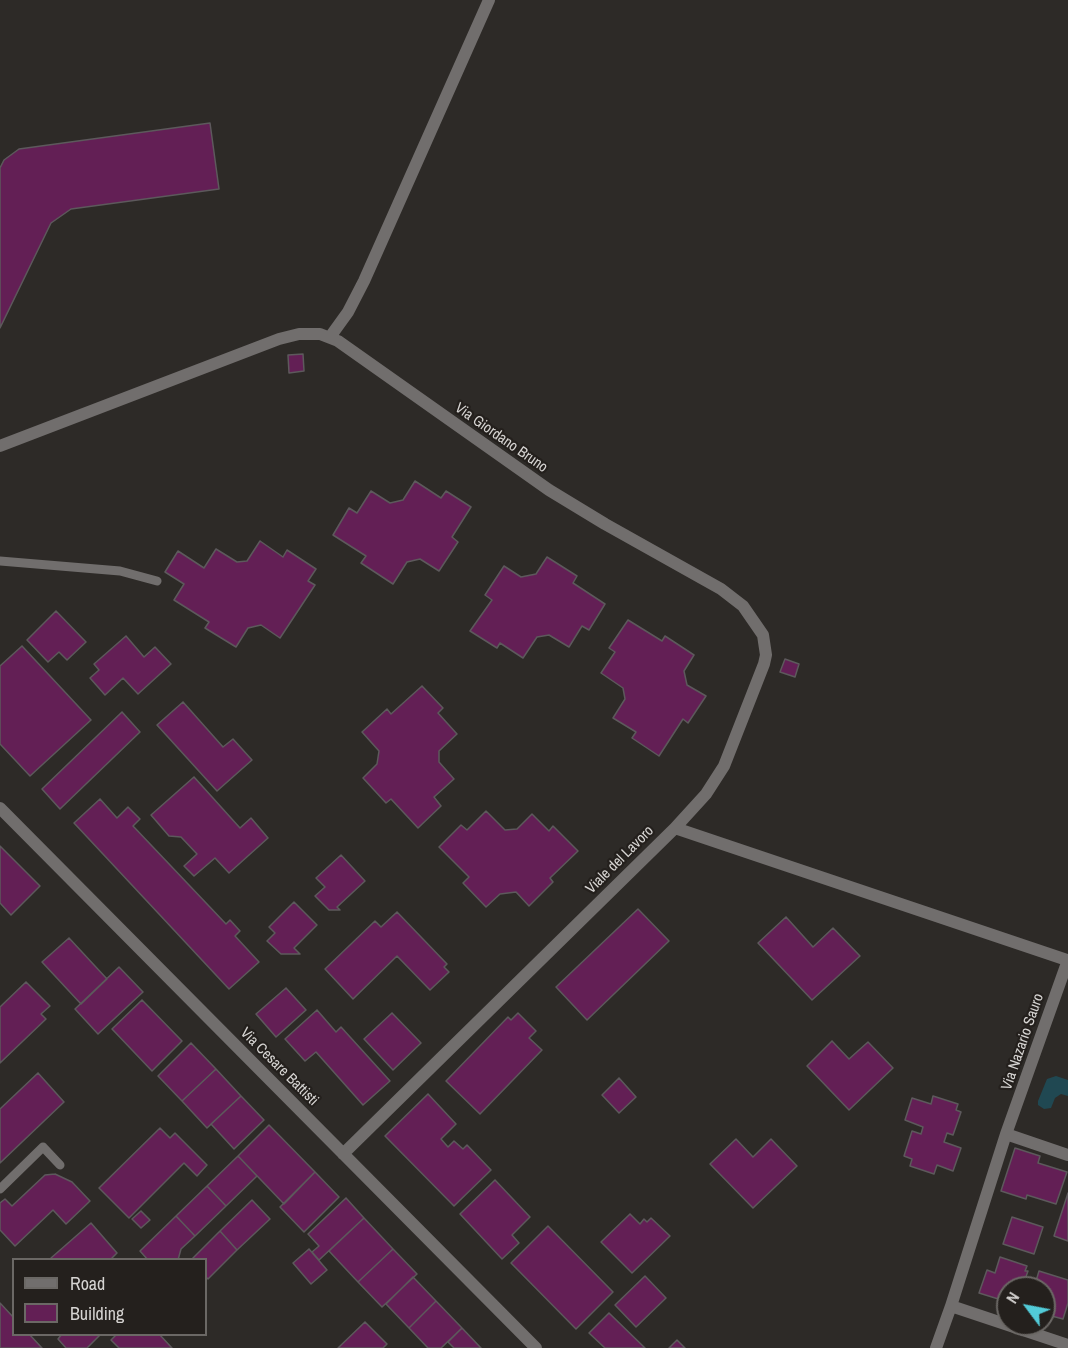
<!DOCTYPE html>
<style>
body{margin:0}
#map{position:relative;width:1068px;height:1348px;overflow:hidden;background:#2d2a27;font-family:"Archivo Narrow",sans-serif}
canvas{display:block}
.legend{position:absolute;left:12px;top:1258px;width:195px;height:78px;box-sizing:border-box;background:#24201d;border:2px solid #6b6865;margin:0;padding:8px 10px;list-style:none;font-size:18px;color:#d6d4d2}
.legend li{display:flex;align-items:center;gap:12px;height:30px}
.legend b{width:30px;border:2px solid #6b6865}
.north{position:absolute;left:996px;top:1276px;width:60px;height:60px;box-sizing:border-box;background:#24201d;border:2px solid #6b6865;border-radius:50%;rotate:302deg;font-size:16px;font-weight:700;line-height:24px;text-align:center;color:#d6d4d2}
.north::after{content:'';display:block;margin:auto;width:21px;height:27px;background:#52cbd8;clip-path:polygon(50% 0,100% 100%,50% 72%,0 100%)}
</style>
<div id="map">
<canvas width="1068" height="1348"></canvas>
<ul class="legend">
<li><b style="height:8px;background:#716e6d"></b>Road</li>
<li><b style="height:16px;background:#631f55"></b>Building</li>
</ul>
<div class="north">N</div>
</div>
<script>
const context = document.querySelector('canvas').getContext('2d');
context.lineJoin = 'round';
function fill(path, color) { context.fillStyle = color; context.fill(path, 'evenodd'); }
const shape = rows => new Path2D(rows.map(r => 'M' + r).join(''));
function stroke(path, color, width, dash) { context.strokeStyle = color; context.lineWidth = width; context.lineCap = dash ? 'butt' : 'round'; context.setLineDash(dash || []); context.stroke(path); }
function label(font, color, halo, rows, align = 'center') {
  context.font = font + ' "Archivo Narrow",sans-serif'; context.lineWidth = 4.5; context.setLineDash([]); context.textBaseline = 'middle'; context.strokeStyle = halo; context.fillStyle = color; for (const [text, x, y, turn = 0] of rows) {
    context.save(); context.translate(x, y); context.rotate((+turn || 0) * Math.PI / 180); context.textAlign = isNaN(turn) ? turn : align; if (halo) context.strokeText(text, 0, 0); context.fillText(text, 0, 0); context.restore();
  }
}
const water = shape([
 [1056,1076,1068,1080,1068,1096,1061,1094,1055,1098,1051,1108,1044,1109,1038,1105,1038,1101,1047,1079]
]);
const building = shape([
 [210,123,219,189,71,209,51,223,0,328,0,168,4,160,19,149,210,123],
 [303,354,304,371,289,373,288,355,303,354],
 [415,481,441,498,446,491,471,507,452,537,458,542,439,571,420,559,407,562,393,584,361,563,366,556,333,535,349,508,357,513,371,491,390,503,403,500,415,481],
 [260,541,283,557,287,550,316,569,308,581,315,585,280,638,261,625,248,628,236,647,205,628,209,622,174,600,184,584,165,572,178,551,204,568,216,549,237,562,247,561,260,541],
 [547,557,577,576,573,583,605,604,589,630,582,626,569,647,549,635,537,637,523,658,500,643,497,648,470,631,492,600,485,595,504,566,521,577,536,574,547,557],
 [56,611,86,642,67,660,59,652,48,662,27,640,56,611],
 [628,620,662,641,665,636,694,655,684,671,687,685,706,696,688,723,683,719,659,756,632,738,636,732,613,718,625,699,623,688,601,673,615,652,609,648,628,620],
 [126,636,144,657,155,647,171,664,138,694,123,678,105,695,90,678,99,670,94,664,126,636],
 [22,646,91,720,30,776,0,744,0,666,22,646],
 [785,659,799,664,795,677,780,672,785,659],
 [422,686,443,708,438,713,457,734,439,751,439,762,454,779,434,797,441,806,418,828,391,799,386,803,363,778,377,764,379,751,362,732,387,709,391,714,422,686],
 [183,702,223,747,233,739,252,760,217,791,157,725,183,702],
 [122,712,140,732,60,809,42,789,122,712],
 [194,777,240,828,251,818,268,838,229,873,215,858,194,876,184,866,197,854,181,837,169,836,151,815,194,777],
 [100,799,117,818,128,807,140,819,133,826,226,924,230,920,240,931,235,936,259,962,229,989,74,823,100,799],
 [486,811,505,830,517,829,532,814,549,831,553,826,578,851,550,878,553,882,529,906,516,892,500,894,486,907,463,883,469,877,439,847,461,825,467,830,486,811],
 [0,846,40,886,11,915,0,903,0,846],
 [341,855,365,881,337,907,340,910,329,910,315,896,325,887,316,878,341,855],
 [294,902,317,925,294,948,300,954,281,954,267,941,275,933,269,927,294,902],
 [638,909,669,941,587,1020,556,987,638,909],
 [397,912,447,964,444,967,449,972,430,990,397,956,353,999,325,969,375,921,381,927,397,912],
 [786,917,813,947,833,928,860,956,812,1000,758,943,786,917],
 [69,938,107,979,81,1004,42,962,69,938],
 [119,967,143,992,98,1034,75,1009,119,967],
 [26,982,50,1006,41,1014,46,1019,0,1063,0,1007,26,982],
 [286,988,306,1010,276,1037,256,1014,286,988],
 [142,1000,182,1041,152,1071,112,1029,142,1000],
 [317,1010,336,1032,341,1027,390,1081,363,1105,316,1052,305,1061,285,1039,317,1010],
 [392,1013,421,1043,393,1070,364,1039,392,1013],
 [518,1013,536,1031,529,1038,542,1050,480,1114,446,1081,508,1017,511,1020,518,1013],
 [832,1041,849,1059,868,1042,893,1068,849,1110,807,1066,832,1041],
 [191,1043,216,1069,182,1101,158,1076,191,1043],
 [216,1069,241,1096,207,1128,182,1101,216,1069],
 [38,1073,64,1102,0,1163,0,1109,38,1073],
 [619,1078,636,1097,619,1113,602,1095,619,1078],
 [428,1094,456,1124,441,1139,448,1147,454,1141,463,1149,467,1145,491,1170,454,1206,385,1136,428,1094],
 [241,1096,264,1120,234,1149,211,1124,241,1096],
 [933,1096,958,1104,956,1110,961,1112,953,1135,947,1133,944,1142,961,1148,953,1171,937,1165,934,1174,910,1166,912,1159,904,1156,912,1131,921,1134,923,1127,905,1120,912,1098,931,1104,933,1096],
 [269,1125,315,1172,284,1204,238,1156,269,1125],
 [160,1128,170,1138,175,1133,207,1165,197,1176,184,1163,129,1218,99,1188,160,1128],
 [736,1139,753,1157,771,1139,797,1166,753,1208,710,1164,736,1139],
 [1015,1148,1040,1156,1038,1163,1067,1172,1056,1204,1027,1195,1026,1199,1001,1191,1015,1148],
 [238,1156,257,1176,226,1206,207,1186,238,1156],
 [315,1172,339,1197,304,1232,280,1207,315,1172],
 [55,1174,72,1182,90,1201,66,1224,53,1210,15,1246,0,1230,0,1203,5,1199,12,1206,45,1175,55,1174],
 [495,1180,530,1217,512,1235,519,1243,502,1259,460,1214,495,1180],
 [207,1186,226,1206,195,1236,176,1216,207,1186],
 [1068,1193,1068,1241,1054,1236,1068,1193],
 [346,1198,364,1218,319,1260,312,1252,319,1246,308,1234,346,1198],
 [252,1200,270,1219,237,1250,220,1231,252,1200],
 [141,1211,150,1220,141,1228,132,1219,141,1211],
 [630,1214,640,1224,644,1219,647,1222,651,1218,670,1236,632,1273,601,1242,630,1214],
 [176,1216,195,1236,181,1249,178,1260,148,1260,140,1251,176,1216],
 [1012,1217,1043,1227,1034,1254,1003,1244,1012,1217],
 [364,1218,393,1249,358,1282,329,1251,364,1218],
 [91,1223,117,1253,110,1260,52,1260,51,1258,91,1223],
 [548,1226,613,1292,576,1329,511,1263,548,1226],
 [220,1231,237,1250,208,1279,206,1277,206,1260,191,1260,220,1231],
 [309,1249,327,1270,311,1284,293,1263,309,1249],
 [393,1249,417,1274,382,1307,358,1282,393,1249],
 [1000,1257,1027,1266,1025,1271,1028,1271,1022,1288,1008,1288,1008,1302,979,1293,987,1270,995,1273,1000,1257],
 [1039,1271,1068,1280,1068,1303,1063,1319,1044,1314,1044,1288,1034,1288,1039,1271],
 [645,1276,666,1298,636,1327,615,1305,645,1276],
 [413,1277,436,1301,409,1328,386,1304,413,1277],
 [436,1301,462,1328,441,1348,428,1348,409,1328,436,1301],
 [0,1303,14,1318,14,1334,29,1334,42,1348,0,1348,0,1303],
 [609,1313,645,1348,605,1348,589,1333,609,1313],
 [365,1322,387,1344,383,1348,338,1348,365,1322],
 [462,1328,481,1348,454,1348,448,1342,462,1328],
 [62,1334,101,1334,87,1348,66,1348,58,1339,62,1334],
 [117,1334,159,1334,172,1348,119,1348,111,1340,117,1334],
 [677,1340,685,1348,669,1348,677,1340]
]);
const lane = shape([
 [0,561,120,571,157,581],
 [0,1189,43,1147,60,1165]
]);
const street = shape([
 [330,337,348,312,364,281,489,0],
 [0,446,279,339,299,334,320,334,338,341,549,490,605,524,721,589,743,606,763,635,766,655,764,664,724,766,706,794,675,828,343,1154],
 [0,808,536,1348],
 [675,828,1067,960],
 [1006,1134,1068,1155],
 [951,1306,1006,1134,1068,960],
 [936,1348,951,1306,1068,1345]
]);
const streetNames = [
 ["Via Giordano Bruno",501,438,35],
 ["Viale del Lavoro",620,860,-45],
 ["Via Nazario Sauro",1023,1042,-71],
 ["Via Cesare Battisti",279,1067,45]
];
fill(water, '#204852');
fill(building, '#631f55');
stroke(building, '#5d595c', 1.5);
stroke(lane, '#716e6d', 9);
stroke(street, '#716e6d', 12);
label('15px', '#d6d4d2', '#24201d', streetNames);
</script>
